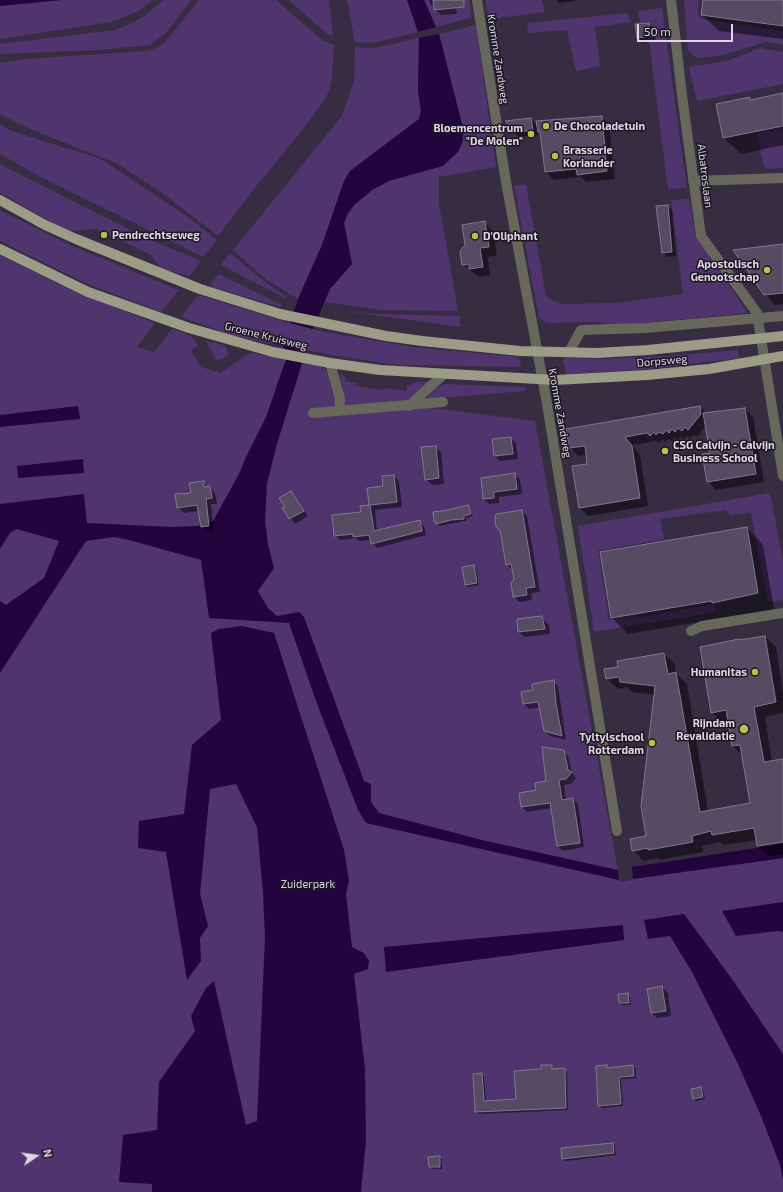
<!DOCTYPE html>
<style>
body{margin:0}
#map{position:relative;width:783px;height:1192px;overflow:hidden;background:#362d42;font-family:"Exo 2",sans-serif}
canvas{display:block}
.north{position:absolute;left:16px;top:1136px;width:40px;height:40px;-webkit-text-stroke:3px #1b1721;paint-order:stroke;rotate:77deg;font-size:11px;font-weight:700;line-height:16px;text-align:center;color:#ded8e6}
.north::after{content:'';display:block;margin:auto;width:14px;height:18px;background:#ded8e6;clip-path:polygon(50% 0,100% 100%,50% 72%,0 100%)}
.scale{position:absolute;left:637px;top:24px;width:96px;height:18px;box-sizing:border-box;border:2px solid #ded8e6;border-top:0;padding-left:5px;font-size:12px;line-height:14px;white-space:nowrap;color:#ded8e6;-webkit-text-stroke:3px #1b1721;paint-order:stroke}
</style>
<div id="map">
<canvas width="783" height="1192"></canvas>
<div class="north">N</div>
<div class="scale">50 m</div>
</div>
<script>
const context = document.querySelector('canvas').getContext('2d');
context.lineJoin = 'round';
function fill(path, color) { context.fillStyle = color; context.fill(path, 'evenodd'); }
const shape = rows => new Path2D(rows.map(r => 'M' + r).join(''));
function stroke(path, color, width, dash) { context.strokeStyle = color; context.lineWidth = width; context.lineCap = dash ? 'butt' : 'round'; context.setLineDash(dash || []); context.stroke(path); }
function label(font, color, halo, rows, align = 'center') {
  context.font = font + ' "Exo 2",sans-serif'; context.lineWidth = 3; context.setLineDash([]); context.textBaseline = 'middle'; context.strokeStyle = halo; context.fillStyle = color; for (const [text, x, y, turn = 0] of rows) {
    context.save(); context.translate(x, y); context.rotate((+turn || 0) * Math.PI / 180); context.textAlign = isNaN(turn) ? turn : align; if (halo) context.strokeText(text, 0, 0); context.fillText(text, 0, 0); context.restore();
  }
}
const green = shape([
 [61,0,153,0,137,12,111,22,0,39,0,6],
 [164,0,191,0,166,33,150,45,100,50,0,54,0,44,114,30,126,26,144,16],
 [199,0,276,0,322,40,334,45,332,76,329,91,325,99,300,133,254,189,218,236,161,192,116,163,30,129,0,114,0,63,25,59,148,51,158,47,166,41],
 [289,0,329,0,333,36,327,34],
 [347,0,407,0,418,32,373,43,355,42],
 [424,0,470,0,471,18,436,27],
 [485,0,542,0,545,12,498,18,488,16],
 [684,0,699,0,698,15,701,19,783,31,783,45,766,42,719,56,696,58,688,50],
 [662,8,673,88,687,188,668,189,648,34,655,32,652,24,648,25,648,22,640,23,638,11],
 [628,13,630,22,595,27,600,66,576,71,567,30,528,33,527,23],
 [476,25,496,167,439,177,439,204,458,311,381,310,324,302,330,289,352,264,344,223,348,213,354,205,372,190,388,181,463,128,439,34],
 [419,38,418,91,421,111,419,119,350,171,344,181,322,245,298,299,267,280,233,250,342,116,354,81,355,47,374,48],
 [760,48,783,52,783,84,697,101,689,68,691,66,709,64,730,60],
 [0,124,11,131,101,159,188,217,217,240,203,257,39,176,0,154],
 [783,128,783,168,767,169,764,167,757,133],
 [0,164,146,238,201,261,190,276,161,269,151,255,96,229,67,231,0,193],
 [526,184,546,296,552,300,560,304,616,303,683,294,671,200,689,199,696,237,748,313,620,325,595,322,547,323,539,318,514,186],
 [0,210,72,246,179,290,161,312,85,283,0,241],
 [230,253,265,282,285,296,285,298,221,265],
 [0,255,57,283,155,323,137,347,154,352,172,329,187,334,193,338,198,346,191,350,201,367,221,373,246,355,253,353,286,360,275,388,294,391,302,363,319,366,325,369,345,397,339,374,346,377,345,381,356,383,356,386,383,390,387,388,406,391,407,386,420,381,430,382,409,401,393,403,535,421,620,882,633,880,633,879,783,858,783,1192,0,1192],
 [219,274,282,305,280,307,213,287,210,284],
 [198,295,290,323,326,332,412,347,519,357,521,367,397,365,332,355,234,336,181,317],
 [345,311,380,314,460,316,460,327],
 [206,341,224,345,229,354,226,357,217,361],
 [738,350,739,358,650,369,566,374,563,360,565,358,601,359,667,356],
 [445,384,525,387,525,391,428,399,428,396,437,388],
 [770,493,783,560,783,600,768,602,751,513,730,515,726,510,660,519,664,539,598,551,609,620,636,616,638,618,714,604,715,612,594,632,578,526]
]);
const water = shape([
 [0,0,61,0,0,6],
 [407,0,424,0,436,27,418,32],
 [439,34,463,128,463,141,458,152,443,166,389,181,372,190,354,205,348,213,344,223,352,264,330,289,313,329,290,323,298,299,322,245,344,181,350,171,419,119,421,111,418,91,419,38],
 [283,345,306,350,277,444,267,483,265,520,268,545,274,568,258,591,268,608,277,616,299,612,304,617,364,781,371,784,371,802,379,813,482,840,618,870,619,880,366,823,358,810,316,701,289,623,209,618,201,560,129,540,114,537,86,541,0,673,0,601,6,605,44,578,59,541,17,529,10,533,0,549,0,504,84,494,87,523,172,527,198,526,213,521,239,474,246,457,266,417,286,360],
 [78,406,80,419,0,427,0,415],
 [83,459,84,473,18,478,17,466],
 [242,626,274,633,344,850,349,881,346,893,352,947,364,953,369,961,368,969,354,974,365,1069,366,1140,361,1192,152,1192,152,1184,119,1182,123,1135,157,1130,159,1082,195,1031,191,1016,206,988,214,981,246,1125,257,1121,265,937,263,892,257,827,236,784,210,789,200,894,208,926,200,938,201,961,187,980,166,852,138,848,139,821,184,814,192,745,221,720,211,633,219,629],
 [783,844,783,858,633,879,632,867],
 [783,902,783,932,777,931,736,936,722,911],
 [684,914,732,979,783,1054,783,1180,780,1165,761,1116,738,1064,692,972,670,936,648,939,644,920],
 [623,925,624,940,386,972,384,947]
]);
const shadow = shape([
 [429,0,455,0,457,14,441,15,430,4],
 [557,0,575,0,575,1,559,3],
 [704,0,783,0,783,39,719,31,702,15],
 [649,24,654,29,656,41,643,43,638,37],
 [783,94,783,145,741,154,724,138,717,104,749,98,752,100],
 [601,117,609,125,615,179,586,182,581,177,554,180,546,172,542,135,537,130,538,135,519,137,514,132,531,119,538,126],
 [668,206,672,210,676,256,667,257,663,253],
 [484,222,493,231,497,255,488,257,490,275,479,277,463,264],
 [783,245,783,304,775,305,765,294],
 [700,407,707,414,745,409,753,417,764,482,716,490,708,481,711,454,706,426,697,437,693,435,690,438,687,436,684,439,680,437,678,440,675,437,672,441,668,439,665,442,662,439,659,443,656,441,632,445,640,455,648,506,588,516,580,508,588,465,587,455,578,456,570,447],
 [511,438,516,443,518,459,500,461,495,456],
 [435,447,441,452,444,484,432,485,426,479],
 [515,474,520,480,522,494,499,497,499,503,489,504,484,499],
 [394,476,399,481,402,507,375,510,377,532,419,521,424,526,426,535,377,548,371,540,359,541,356,538,340,540,335,535,370,506,368,489,385,487],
 [203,482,215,493,217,504,211,504,214,531,207,532,202,527,199,511,184,513,178,507],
 [291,492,308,516,295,524,283,509,286,507],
 [468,506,473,516,466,518,466,521,439,526,437,523,449,511],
 [522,511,527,516,540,592,531,593,532,600,519,602,514,596,515,579,512,570,507,564],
 [747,528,763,545,774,609,729,618,728,617,628,634,612,618],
 [474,566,476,568,479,585,468,587,466,584],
 [541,617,549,625,550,634,525,637,519,632,518,620],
 [765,637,776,647,783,692,783,713,765,717,772,762,783,760,783,854,768,856,758,846,757,840,723,845,720,842,702,846,703,852,660,860,658,858,643,861,633,850,647,837,655,695,632,692,627,687,618,689,607,679,619,668,664,654,675,664,676,674,687,684,708,811,751,804,743,756,733,746,729,722,722,723,712,712,740,641],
 [553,681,558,686,566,740,550,736,545,731,540,707,529,709,524,704,523,693,534,691],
 [563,751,568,756,572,773,576,778,571,784,564,785,566,800,573,799,578,804,584,847,563,851,558,846,552,808,527,812,522,807,520,794,537,791,547,782],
 [662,987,668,993,671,1016,657,1018,652,1013],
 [628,994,630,997,631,1005,622,1005,620,1003],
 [552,1066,554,1070,564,1069,567,1072,568,1110,478,1114,476,1112,482,1074,484,1077,486,1102,517,1099,542,1070],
 [606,1066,608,1068,633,1066,636,1068,636,1078,621,1079,623,1106,602,1108,599,1105],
 [701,1088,703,1090,705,1099,696,1101,694,1099],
 [613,1144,615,1146,616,1155,565,1161,563,1158],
 [439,1157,442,1159,442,1169,432,1169,430,1167]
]);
const building = shape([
 [433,0,464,0,464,7,434,10,433,0],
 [703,0,783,0,783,26,701,15,703,0],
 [649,23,651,36,637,38,635,24,649,23],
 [783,93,783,126,723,138,716,104,750,97,750,100,783,93],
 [602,116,607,171,577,175,576,169,545,172,540,132,538,132,536,121,602,116],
 [531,118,533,130,513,133,512,129,505,121,531,118],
 [668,205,672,252,662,253,656,206,668,205],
 [485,221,489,247,480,248,483,267,469,269,469,264,462,265,460,251,465,245,462,225,485,221],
 [783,244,783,293,764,295,733,250,783,244],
 [700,406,701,414,688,430,685,427,682,431,678,428,675,432,672,429,669,433,666,430,663,434,659,432,656,435,654,432,650,436,647,433,625,437,632,446,640,498,579,508,572,466,587,464,585,446,569,448,566,429,700,406],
 [745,408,756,474,707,482,702,454,710,453,703,413,745,408],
 [511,437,513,454,494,456,492,439,511,437],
 [436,446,439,478,425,480,421,447,436,446],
 [515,473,517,489,494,492,494,498,483,499,481,478,515,473],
 [394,475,397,502,370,505,374,531,420,520,422,531,371,544,369,535,353,537,353,534,334,536,332,515,361,512,360,506,369,505,367,488,383,486,382,476,394,475],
 [204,481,204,487,210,486,212,498,206,499,209,526,201,527,197,505,177,508,175,494,191,493,189,483,204,481],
 [291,491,304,511,289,519,282,508,285,507,279,498,291,491],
 [468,505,471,514,464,516,464,519,451,520,436,524,434,521,433,512,448,510,468,505],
 [522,510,535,587,526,588,527,595,513,597,511,583,514,579,511,564,506,565,500,530,496,527,495,519,496,514,522,510],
 [747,527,758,593,712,603,712,601,611,618,600,552,747,527],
 [474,565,477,583,465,585,462,567,474,565],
 [542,616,545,629,518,632,517,619,542,616],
 [765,636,776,702,754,707,764,762,783,759,783,842,757,846,754,828,712,835,711,831,692,836,693,842,648,850,648,848,632,851,630,839,646,836,641,806,655,686,620,682,619,677,606,679,604,669,618,667,617,661,664,653,668,674,676,672,700,812,750,803,740,745,732,746,726,710,711,713,700,647,739,639,739,640,765,636],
 [554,680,556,704,562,736,544,731,538,702,523,704,521,692,533,690,532,684,554,680],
 [542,747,564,750,568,770,572,772,566,779,559,780,562,800,573,798,580,843,557,846,550,803,521,807,519,793,536,790,535,783,546,781,542,747],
 [662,986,666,1011,651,1013,647,989,662,986],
 [628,993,629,1003,619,1003,618,994,628,993],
 [541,1065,552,1065,552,1069,565,1068,566,1108,475,1112,473,1074,482,1073,484,1101,516,1099,514,1071,541,1069,541,1065],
 [607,1065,607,1068,633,1065,634,1076,619,1077,621,1104,598,1106,596,1066,607,1065],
 [701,1087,703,1097,693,1099,691,1089,701,1087],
 [613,1143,614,1153,562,1159,561,1148,613,1143],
 [440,1156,440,1167,429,1167,428,1157,440,1156]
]);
const street = shape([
 [477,0,506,182,546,398,617,831],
 [671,0,682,95,701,236,757,313,783,476],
 [693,181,783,178],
 [569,352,581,330,645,328,783,316],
 [330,363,340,398,339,411],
 [409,406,444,374],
 [313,413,443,402],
 [691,631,702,626,783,613]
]);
const primary = shape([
 [0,200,45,225,76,239,200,289,280,314,386,336,422,341,520,351,597,353,648,350,783,336],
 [0,249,88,292,189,328,273,352,330,363,380,370,555,380,647,375,709,369,783,356]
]);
const markers = [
 [546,126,4,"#bac045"],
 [531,134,4,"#bac045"],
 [555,156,4,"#bac045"],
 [104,235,4,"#bac045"],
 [475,236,4,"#bac045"],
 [767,270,4,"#bac045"],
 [665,451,4,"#bac045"],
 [755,672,4,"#bac045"],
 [744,729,5,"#bac045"],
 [652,743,4,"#bac045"]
];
const streetNames = [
 ["Kromme Zandweg",498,59,81],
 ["Albatroslaan",705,176,83],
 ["Groene Kruisweg",266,336,14],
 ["Dorpsweg",662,361,-5],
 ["Kromme Zandweg",560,413,80]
];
const poiNames = [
 ["De Chocoladetuin",554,126],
 ["Bloemencentrum",523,128,"right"],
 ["\"De Molen\"",523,141,"right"],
 ["Brasserie",563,150],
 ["Koriander",563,163],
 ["Pendrechtseweg",112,235],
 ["D'Oliphant",483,236],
 ["Apostolisch",759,264,"right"],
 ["Genootschap",759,277,"right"],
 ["CSG Calvijn - Calvijn",673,445],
 ["Business School",673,458],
 ["Humanitas",747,672,"right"],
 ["Rijndam",735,723,"right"],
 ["Revalidatie",735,736,"right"],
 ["Tyltylschool",644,737,"right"],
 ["Rotterdam",644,750,"right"]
];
const parkNames = [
 ["Zuiderpark",308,884]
];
fill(green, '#4f346e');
fill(water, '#23043d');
fill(shadow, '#0007');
fill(building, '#554c63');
stroke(building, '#817790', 1);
stroke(street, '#66685c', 10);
stroke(primary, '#9a9c85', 10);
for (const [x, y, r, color] of markers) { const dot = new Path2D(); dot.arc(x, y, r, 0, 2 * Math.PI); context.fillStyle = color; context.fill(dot); stroke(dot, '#1b1721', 1.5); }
label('11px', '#ded8e6', '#1b1721', streetNames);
label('bold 11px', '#ded8e6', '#1b1721', poiNames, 'left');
label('11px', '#ddcef3', '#1b1721', parkNames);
</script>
